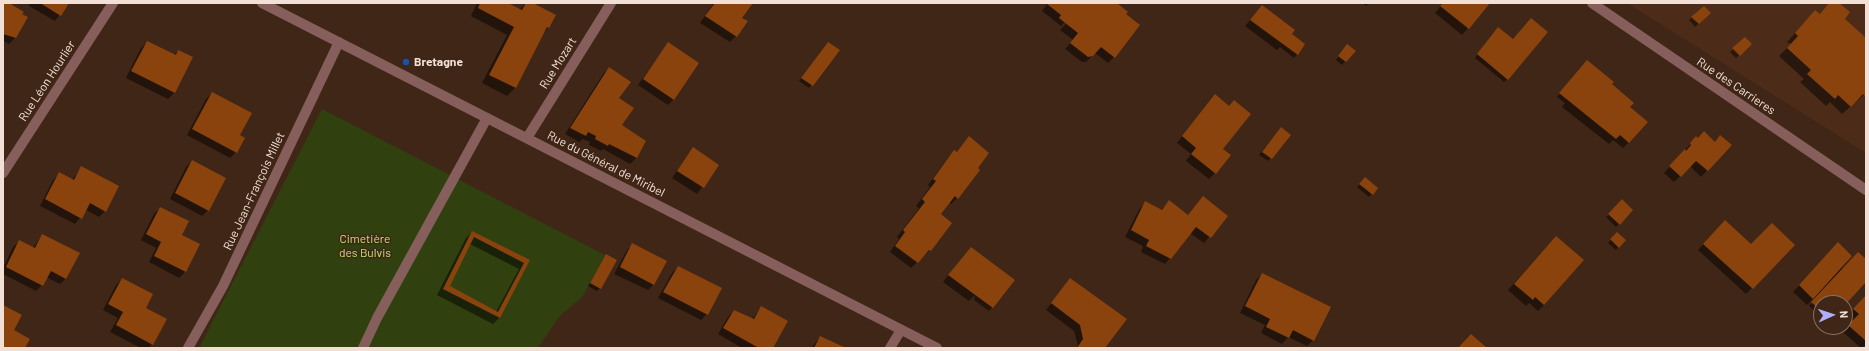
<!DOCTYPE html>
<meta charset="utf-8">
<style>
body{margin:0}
#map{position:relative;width:1869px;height:351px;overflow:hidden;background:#402616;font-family:Barlow,sans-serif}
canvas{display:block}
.frame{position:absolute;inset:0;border:4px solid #f2e0d6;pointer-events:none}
.north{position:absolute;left:1813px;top:295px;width:40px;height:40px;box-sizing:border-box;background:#402616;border:1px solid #877063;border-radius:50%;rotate:87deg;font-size:11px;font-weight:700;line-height:16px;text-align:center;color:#f2e0d6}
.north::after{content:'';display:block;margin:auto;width:14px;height:18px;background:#aeaefb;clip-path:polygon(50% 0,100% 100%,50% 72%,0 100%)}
</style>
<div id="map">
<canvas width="1869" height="351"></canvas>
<div class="frame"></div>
<div class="north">N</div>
</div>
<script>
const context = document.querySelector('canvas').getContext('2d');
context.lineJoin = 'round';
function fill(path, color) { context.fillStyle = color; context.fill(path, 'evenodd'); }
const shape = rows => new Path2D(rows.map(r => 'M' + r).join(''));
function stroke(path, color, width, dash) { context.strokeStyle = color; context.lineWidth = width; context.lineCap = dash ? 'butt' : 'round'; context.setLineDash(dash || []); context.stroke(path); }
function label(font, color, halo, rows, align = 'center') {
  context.font = font + ' Barlow,sans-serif'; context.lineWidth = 3; context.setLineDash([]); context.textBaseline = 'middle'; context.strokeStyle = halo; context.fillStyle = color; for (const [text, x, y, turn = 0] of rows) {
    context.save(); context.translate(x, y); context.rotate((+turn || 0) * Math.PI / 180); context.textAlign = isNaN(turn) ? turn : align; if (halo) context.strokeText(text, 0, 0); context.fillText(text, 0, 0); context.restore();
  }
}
const built = shape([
 [1627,3,1866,3,1866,153]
]);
const green = shape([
 [322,109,605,255,583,296,559,317,538,348,199,348]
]);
const shadow = shape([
 [3,3,7,3,27,18,15,38,9,44,3,41],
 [30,3,68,3,55,21,29,6],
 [477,3,506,3,520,9,526,3,531,3,555,15,548,28,543,34,515,88,507,96,482,83,507,35,471,16],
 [714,3,752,3,741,18,736,36,730,42,700,23],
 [1048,3,1115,3,1114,57,1108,63,1095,53,1086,62,1082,62,1065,49,1073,40,1060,30,1068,22,1065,22,1061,26,1042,11],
 [1363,3,1369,3,1366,6],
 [1443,3,1489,3,1462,35,1435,13],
 [1830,3,1838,3,1843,19,1866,39,1866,93,1842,114,1830,102,1826,106,1800,82,1804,79,1779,56,1791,44,1787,42,1808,19,1819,15],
 [1262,6,1288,37,1304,45,1294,58,1280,47,1277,50,1245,26],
 [1707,16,1695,27,1689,20,1692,17],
 [1495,31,1508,79,1504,82,1475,58],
 [1745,38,1751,44,1736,58,1730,52],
 [147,42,174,55,178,51,191,58,174,93,168,99,126,78,141,48],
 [668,43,674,99,668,105,638,85],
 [825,46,839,50,809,88,799,81],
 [1344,49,1354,51,1342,65,1336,60],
 [1584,64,1610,84,1629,107,1629,142,1623,148,1613,140,1609,144,1562,107,1565,103,1557,97],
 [609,68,618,99,621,126,645,141,636,158,630,164,603,149,601,151,589,145,590,142,583,139,579,142,565,134,603,74],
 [212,93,239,135,236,152,230,158,187,135,206,99],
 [1209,102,1229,107,1222,149,1215,173,1209,179,1186,161,1191,154,1177,143],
 [1278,132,1289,135,1268,161,1259,155],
 [969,138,957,198,951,204,949,202,939,214,930,250,911,268,890,252,899,239,897,237,919,208,916,206,930,187,928,185,948,158,954,152,956,153],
 [1696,138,1730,145,1701,177,1690,166,1674,182,1664,173],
 [693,148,718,165,697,194,672,178],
 [192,161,208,210,202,216,170,199,186,167],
 [81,168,105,211,99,217,86,210,75,224,40,206,53,180,59,174,72,180],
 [1365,178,1377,188,1369,197,1357,187],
 [1203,198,1226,216,1204,243,1190,233,1165,264,1141,252,1143,246,1125,237,1140,208,1146,202,1161,210,1169,202,1187,216],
 [1622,201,1632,210,1616,227,1606,217],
 [160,208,181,235,185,272,179,278,149,262,156,248,141,240,154,214],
 [1719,228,1751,246,1794,245,1746,294,1698,250],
 [472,232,529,261,499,318,493,324,437,295,466,238],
 [470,244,519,269,496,312,448,286],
 [1617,233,1625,240,1616,250,1608,243],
 [42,235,66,278,60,284,46,277,42,285,36,291,3,274,3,268,13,247,20,241,33,248],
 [1550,243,1544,305,1538,311,1529,303,1526,306,1508,290],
 [633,244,654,284,648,290,614,274,627,250],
 [1832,250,1851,257,1842,268,1843,269,1866,261,1866,281,1845,304,1821,303,1821,317,1809,306,1815,299,1814,298,1807,305,1793,292],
 [965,254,1014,280,989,311,974,300,975,295,969,301,943,282],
 [606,256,600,288,597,291,588,286],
 [678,267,707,314,701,320,658,298,672,273],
 [1262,274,1313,340,1307,346,1288,337,1282,344,1261,333,1265,325,1240,313,1256,280],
 [122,279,145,308,166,320,149,348,141,348,110,332,118,318,103,310,116,285],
 [1065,286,1104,348,1076,348,1078,346,1074,331,1046,310],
 [1866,296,1866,345,1861,348,1843,332,1853,320,1848,315],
 [761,307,772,348,742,348,718,334,728,317,734,311,752,319],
 [820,337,843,348,811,348]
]);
const building = shape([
 [3,3,9,3,24,12,22,14,28,17,16,38,3,34],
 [40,3,69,3,61,16],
 [480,3,508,3,522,10,526,3,533,3,556,15,549,28,547,27,516,88,489,75,514,27,478,8],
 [715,3,753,3,742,18,748,21,737,37,705,16],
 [1048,3,1117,3,1128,12,1126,14,1140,25,1115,58,1101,47,1093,56,1088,57,1070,43,1078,33,1059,18,1061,15,1047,4],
 [1443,3,1490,3,1469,29,1440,6],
 [1829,3,1839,3,1850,12,1845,19,1866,38,1866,94,1865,96,1863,94,1851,107,1838,95,1835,99,1807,74,1811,70,1787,48,1798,36,1795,33,1815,10,1820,14],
 [1262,5,1295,30,1292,34,1305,44,1298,55,1250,20],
 [1704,6,1711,13,1699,24,1691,17],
 [1531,18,1548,32,1508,80,1477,54,1498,27,1513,39],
 [1745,37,1752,44,1740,56,1732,48],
 [147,41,176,55,178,50,193,57,175,93,131,71],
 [668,42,699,63,674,100,643,79],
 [828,42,840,50,813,86,801,78],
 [1347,44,1356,51,1346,62,1338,56],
 [1587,60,1614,82,1612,84,1634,103,1630,107,1648,122,1629,143,1620,135,1616,139,1559,93],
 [609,67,631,82,619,98,634,108,622,125,646,141,637,158,609,144,608,146,595,139,596,136,588,132,586,136,570,128],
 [212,92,252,113,240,135,245,138,237,153,192,129],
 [1215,94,1229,106,1234,100,1251,114,1223,149,1231,155,1216,174,1191,154,1196,148,1182,136],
 [1281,127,1291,135,1272,159,1262,152],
 [1704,131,1715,142,1720,135,1732,145,1708,171,1696,161,1681,177,1669,166,1685,149,1686,151,1691,145,1690,143,1696,136,1698,138],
 [969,136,989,153,978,168,980,170,958,199,955,196,941,214,952,223,931,251,929,250,918,263,895,246,905,232,903,230,925,202,922,199,936,181,933,179,954,150,957,152],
 [693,147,719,165,704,188,677,171],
 [192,160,226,178,209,211,175,193],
 [81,166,119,186,106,212,90,203,82,219,45,199,59,172,74,180],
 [1365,177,1378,188,1373,195,1359,184],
 [1203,196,1228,216,1211,238,1196,227,1171,259,1146,246,1149,240,1131,230,1145,201,1162,210,1169,200,1188,215],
 [1622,199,1633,210,1620,225,1608,214],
 [160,207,189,221,182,235,200,244,186,272,154,256,161,242,146,234],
 [1725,220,1751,244,1772,223,1795,245,1753,289,1703,244],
 [472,231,530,260,500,318,443,289],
 [474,237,524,263,498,312,450,286],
 [1617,232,1626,240,1619,248,1610,239],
 [42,234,80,253,66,279,51,271,43,286,6,267,19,240,35,248],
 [1556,236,1584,260,1544,305,1535,297,1533,300,1514,284],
 [1838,242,1852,256,1813,299,1799,285],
 [632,243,667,261,654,285,620,267],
 [971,247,1015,280,993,308,948,275],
 [1858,252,1866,259,1866,282,1845,305,1845,303,1821,303,1821,311,1811,302],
 [606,254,617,260,601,289,590,283],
 [678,266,722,288,708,315,663,292],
 [1262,273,1331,307,1314,341,1293,330,1289,338,1266,327,1270,319,1245,306],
 [122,278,153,294,146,308,167,319,153,345,116,325,123,312,108,304],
 [1070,278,1127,319,1105,348,1077,348,1083,339,1080,325,1051,303],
 [1866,295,1866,341,1848,325,1859,314,1853,309],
 [3,305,22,315,14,330,30,339,25,348,3,348],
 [761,306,788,321,773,348,759,348,723,328,734,310,754,319],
 [1471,334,1487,348,1458,348],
 [820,336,846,348,814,348]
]);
const lane = shape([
 [363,348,377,318,487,118]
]);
const street = shape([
 [262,3,937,348],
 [1592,3,1866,190],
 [527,138,611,3],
 [3,173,113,3],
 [188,348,223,286,339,42],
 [890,348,901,330]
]);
const markers = [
 [406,62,4,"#1a4fb4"]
];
const poiNames = [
 ["Bretagne",414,62]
];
const streetNames = [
 ["Rue Mozart",558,63,-58],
 ["Rue Léon Hourlier",47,81,-57],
 ["Rue des Carrieres",1736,86,34],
 ["Rue du Général de Miribel",606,164,27],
 ["Rue Jean-François Millet",254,191,-65]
];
const parkNames = [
 ["Cimetière",365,239],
 ["des Bulvis",365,253]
];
fill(built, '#4c2c18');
fill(green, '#30400f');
fill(shadow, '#0007');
fill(building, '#8b430d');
stroke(lane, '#865f5d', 10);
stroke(street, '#865f5d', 10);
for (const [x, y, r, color] of markers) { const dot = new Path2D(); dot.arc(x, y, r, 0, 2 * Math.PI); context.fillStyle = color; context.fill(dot); stroke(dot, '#402616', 1.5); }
label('bold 12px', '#f2e0d6', '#402616', poiNames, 'left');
label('12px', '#f2e0d6', '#402616', streetNames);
label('12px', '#bbe374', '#402616', parkNames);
</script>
